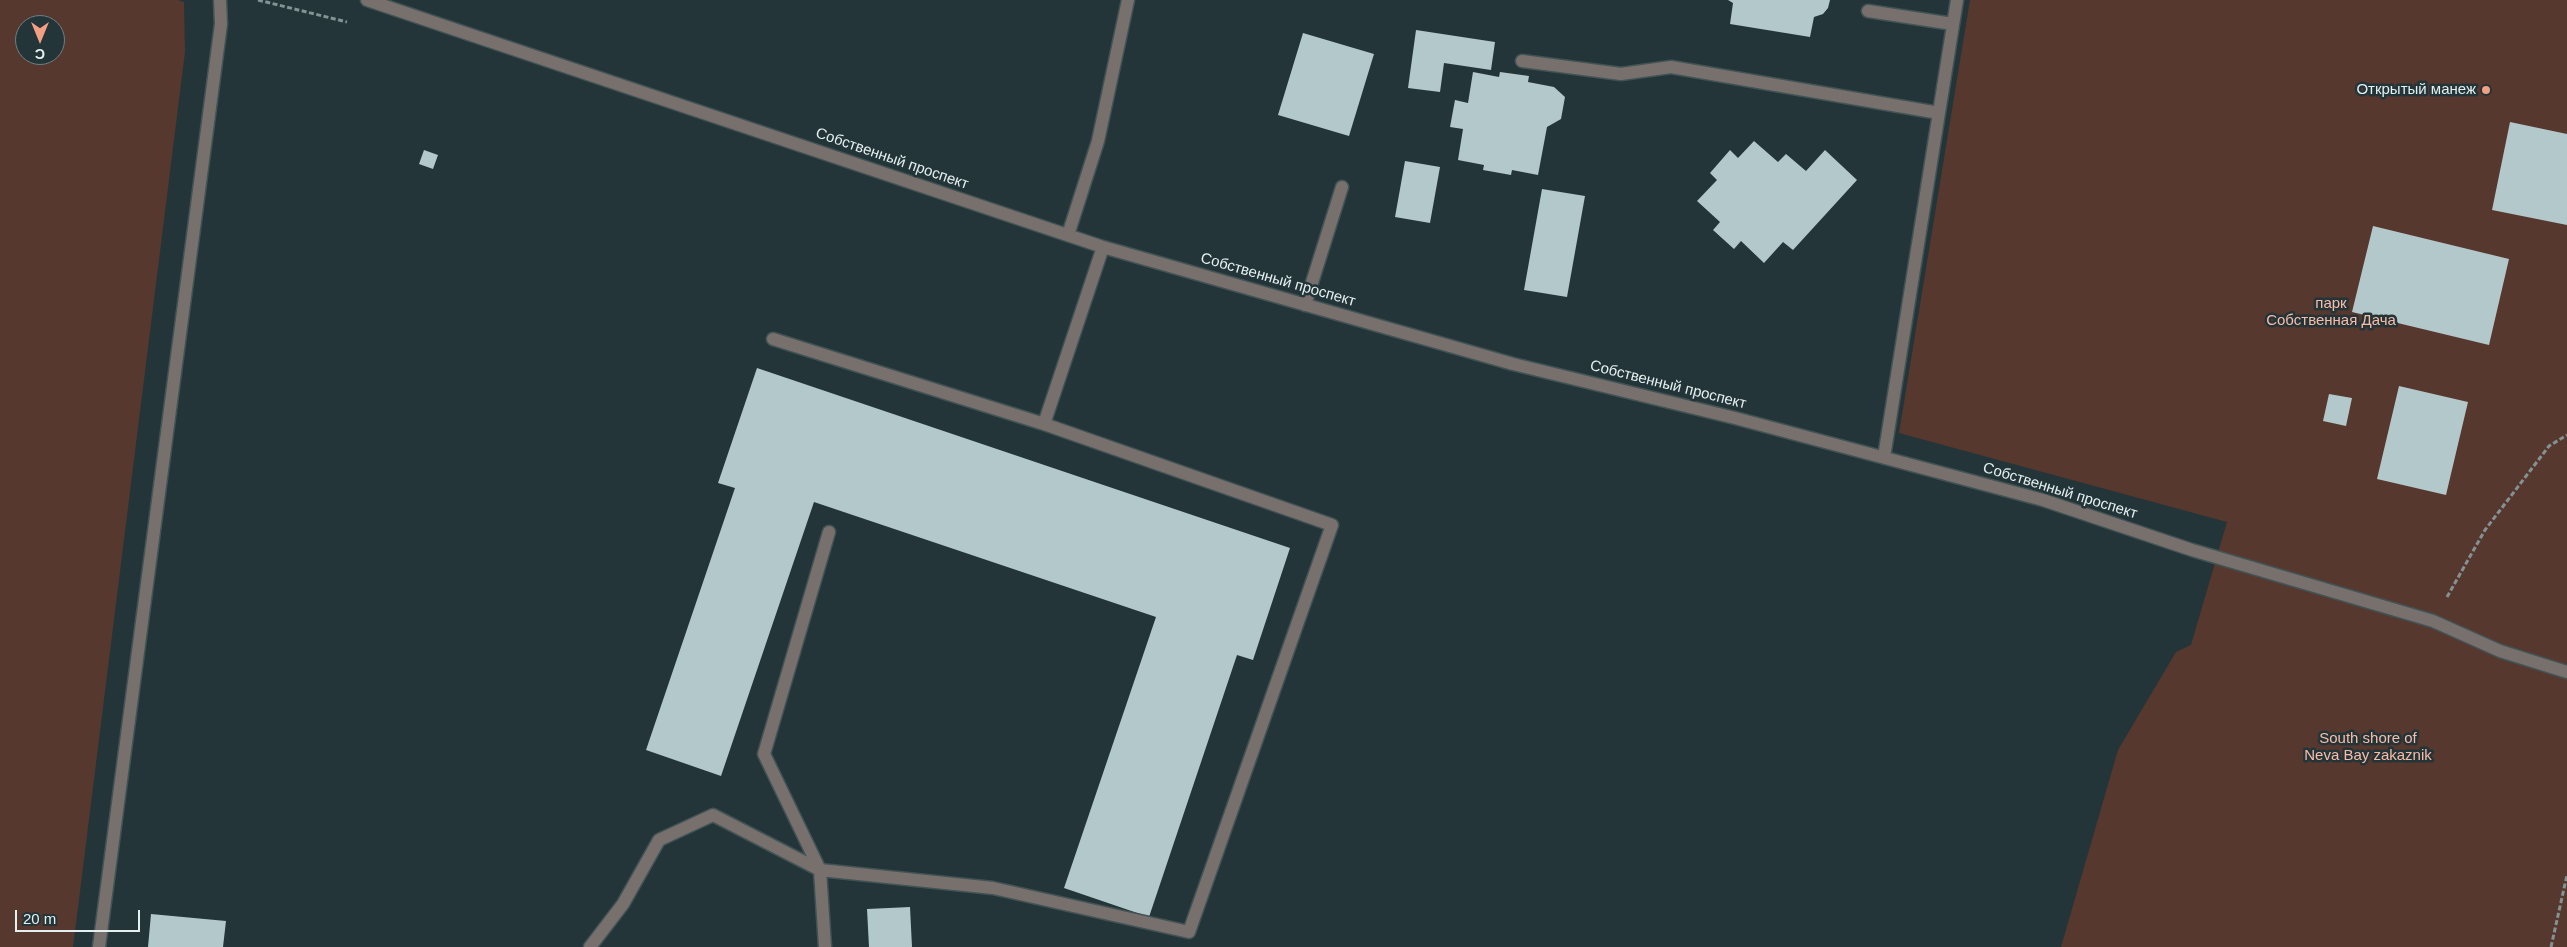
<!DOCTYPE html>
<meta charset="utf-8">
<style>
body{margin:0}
#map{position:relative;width:2567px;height:947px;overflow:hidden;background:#233538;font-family:Arial,sans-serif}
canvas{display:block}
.north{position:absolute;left:15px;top:15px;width:50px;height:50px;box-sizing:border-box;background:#233538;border:1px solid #707f82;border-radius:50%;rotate:180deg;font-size:14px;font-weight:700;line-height:20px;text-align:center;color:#e4eff0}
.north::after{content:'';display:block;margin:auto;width:18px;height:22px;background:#f39f84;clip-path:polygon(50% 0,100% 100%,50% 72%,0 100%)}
.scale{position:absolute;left:15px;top:910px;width:125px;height:22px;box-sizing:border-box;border:2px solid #e4eff0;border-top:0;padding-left:6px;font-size:15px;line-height:18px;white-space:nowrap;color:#e4eff0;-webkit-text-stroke:4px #233538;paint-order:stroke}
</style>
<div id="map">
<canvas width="2567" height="947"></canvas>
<div class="north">С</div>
<div class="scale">20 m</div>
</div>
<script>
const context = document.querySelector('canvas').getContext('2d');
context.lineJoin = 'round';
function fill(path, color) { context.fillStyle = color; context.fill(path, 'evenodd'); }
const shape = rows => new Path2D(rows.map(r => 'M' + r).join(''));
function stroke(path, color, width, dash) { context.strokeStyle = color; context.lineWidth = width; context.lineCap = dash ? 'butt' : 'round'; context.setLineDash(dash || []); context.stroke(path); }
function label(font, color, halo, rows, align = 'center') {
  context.font = font + ' Arial,sans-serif'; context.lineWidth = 5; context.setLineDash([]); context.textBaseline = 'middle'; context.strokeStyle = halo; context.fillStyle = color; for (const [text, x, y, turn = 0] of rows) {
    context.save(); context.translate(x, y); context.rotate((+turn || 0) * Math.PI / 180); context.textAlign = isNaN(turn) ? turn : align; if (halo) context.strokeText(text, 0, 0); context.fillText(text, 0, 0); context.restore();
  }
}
const green = shape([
 [0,0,178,0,184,2,185,52,73,947,0,947],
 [25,25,55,25,55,55,25,55],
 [1970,0,2567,0,2567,947,2061,947,2118,750,2176,652,2191,645,2227,522,1899,433]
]);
const building = shape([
 [1728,0,1830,0,1828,8,1823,14,1814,17,1810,37,1730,24,1733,3],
 [1416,30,1495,42,1491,70,1444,63,1440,92,1408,88],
 [1303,33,1374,54,1349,136,1278,115],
 [1473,72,1499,77,1500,72,1529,76,1528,82,1554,87,1565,97,1561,119,1547,127,1538,175,1512,170,1511,175,1483,170,1484,165,1458,160,1463,129,1450,127,1455,100,1468,103],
 [2510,122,2567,134,2567,225,2492,210],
 [1754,141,1778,162,1786,154,1806,171,1825,150,1857,180,1793,250,1783,242,1764,263,1741,241,1734,249,1713,230,1720,222,1697,201,1717,180,1710,173,1730,150,1738,158],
 [424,150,438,155,433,169,419,164],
 [1405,161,1440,167,1430,223,1395,217],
 [1542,189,1585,196,1567,297,1524,290],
 [2373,226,2509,259,2489,345,2352,312],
 [757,368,1290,548,1253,660,1237,655,1149,917,1064,888,1156,617,814,502,721,776,646,750,735,488,718,483],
 [2399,386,2468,402,2446,495,2377,479],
 [2329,394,2352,398,2346,426,2323,421],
 [910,907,912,947,869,947,867,909],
 [151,914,226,921,223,947,148,947]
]);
const path = shape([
 [258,0,347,22],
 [2447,597,2485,530,2549,446,2567,435],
 [2551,947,2567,875]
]);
const minor = shape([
 [367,0,1103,247,1513,364,1735,418,2043,500,2192,550,2433,621,2500,651,2567,672],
 [1868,11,1953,24],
 [1522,61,1621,74,1671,67,1939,113],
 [1068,235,1098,141,1128,0],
 [1305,305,1342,187],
 [773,339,1044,424],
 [1884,457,1957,0],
 [99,947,221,24,220,0],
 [590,947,623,904,659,840,713,815,820,870,993,888,1189,932,1332,525,1044,424,1103,247],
 [825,947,820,870,764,754,829,532]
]);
const markers = [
 [2486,90,5,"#f39f84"]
];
const poiNames = [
 ["Открытый манеж",2476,90]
];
const streetNames = [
 ["Собственный проспект",892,159,19],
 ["Собственный проспект",1278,280,16],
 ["Собственный проспект",1668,385,14],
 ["Собственный проспект",2060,491,17]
];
const parkNames = [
 ["парк",2331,304],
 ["Собственная Дача",2331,321],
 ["South shore of",2368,739],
 ["Neva Bay zakaznik",2368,756]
];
fill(green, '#57382e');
fill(building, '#b2c8cb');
stroke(minor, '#425355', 15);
stroke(path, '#839294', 3, [5, 2.5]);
stroke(minor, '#78706d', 12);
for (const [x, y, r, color] of markers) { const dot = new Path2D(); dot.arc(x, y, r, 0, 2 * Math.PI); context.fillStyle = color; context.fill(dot); stroke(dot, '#233538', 2); }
label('15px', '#e4eff0', '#233538', poiNames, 'right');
label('15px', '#e4eff0', '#233538', streetNames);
label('15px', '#fabba7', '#233538', parkNames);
</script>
